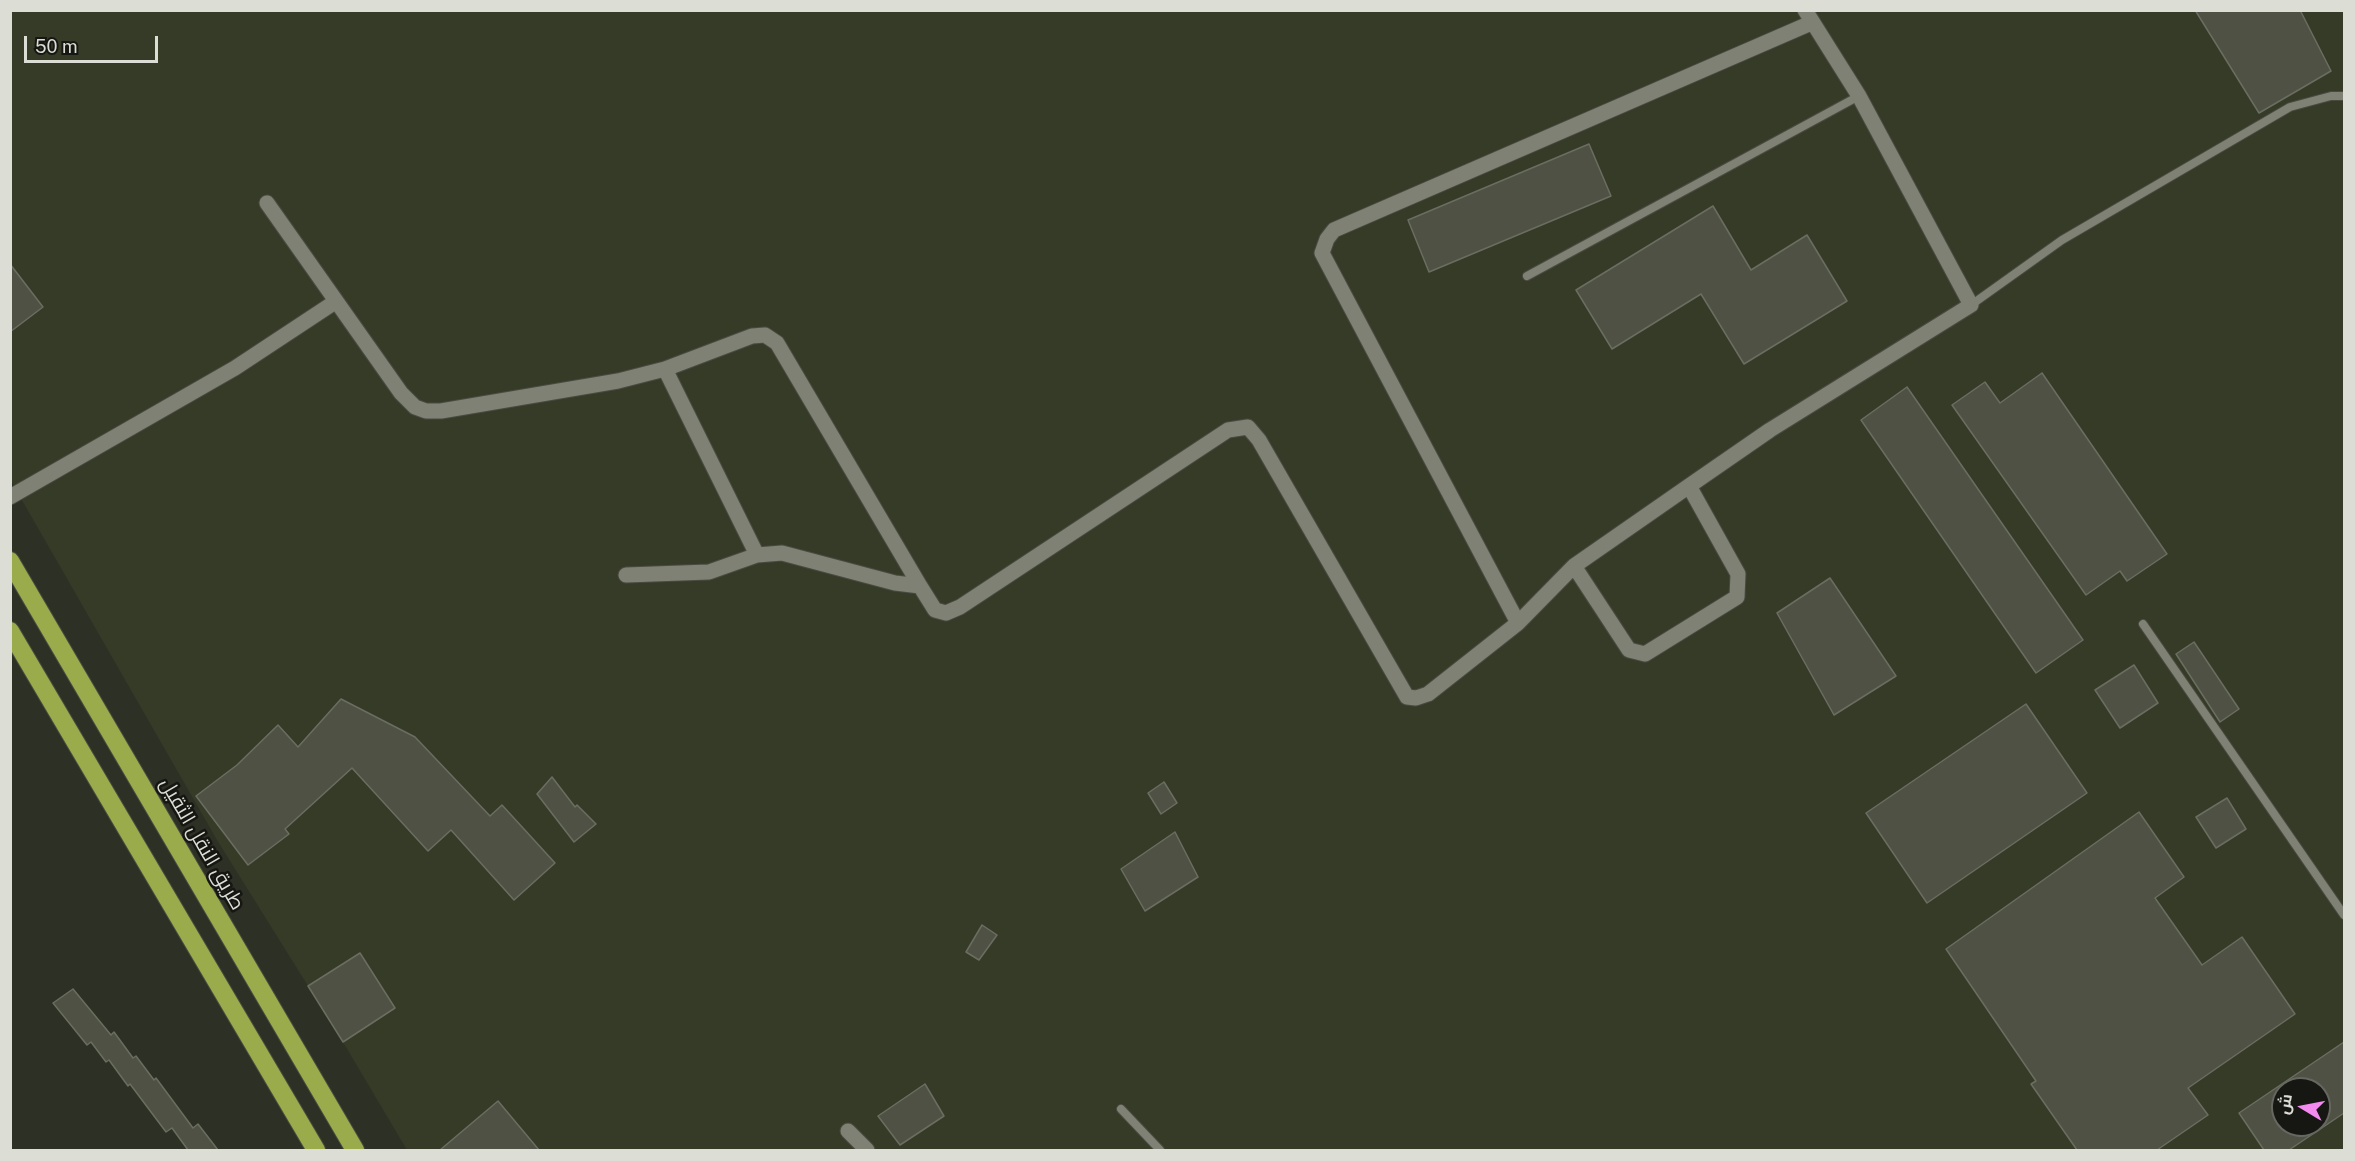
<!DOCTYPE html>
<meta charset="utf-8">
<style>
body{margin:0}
#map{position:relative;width:2355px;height:1161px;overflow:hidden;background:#2d3024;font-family:"Public Sans",Cairo,sans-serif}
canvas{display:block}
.frame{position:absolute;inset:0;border:12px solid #dcded6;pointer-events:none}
.north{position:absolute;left:2271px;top:1077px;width:60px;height:60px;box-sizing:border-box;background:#161712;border:2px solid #656760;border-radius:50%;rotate:280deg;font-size:16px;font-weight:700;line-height:24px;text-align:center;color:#dcded6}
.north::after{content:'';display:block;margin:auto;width:21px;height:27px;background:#f489ef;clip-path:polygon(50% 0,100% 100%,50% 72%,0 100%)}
.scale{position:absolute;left:24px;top:36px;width:134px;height:27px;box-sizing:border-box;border:3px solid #dcded6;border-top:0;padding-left:8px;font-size:18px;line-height:21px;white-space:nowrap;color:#dcded6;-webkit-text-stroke:4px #161712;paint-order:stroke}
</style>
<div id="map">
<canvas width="2355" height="1161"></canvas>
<div class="frame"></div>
<div class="north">ش</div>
<div class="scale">50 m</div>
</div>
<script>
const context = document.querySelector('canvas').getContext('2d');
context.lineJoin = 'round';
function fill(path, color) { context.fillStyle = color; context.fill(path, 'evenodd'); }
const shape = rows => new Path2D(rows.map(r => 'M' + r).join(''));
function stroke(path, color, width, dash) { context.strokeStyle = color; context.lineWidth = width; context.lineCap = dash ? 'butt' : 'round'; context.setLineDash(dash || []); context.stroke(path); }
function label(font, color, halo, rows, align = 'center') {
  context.font = font + ' "Public Sans",Cairo,sans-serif'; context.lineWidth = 5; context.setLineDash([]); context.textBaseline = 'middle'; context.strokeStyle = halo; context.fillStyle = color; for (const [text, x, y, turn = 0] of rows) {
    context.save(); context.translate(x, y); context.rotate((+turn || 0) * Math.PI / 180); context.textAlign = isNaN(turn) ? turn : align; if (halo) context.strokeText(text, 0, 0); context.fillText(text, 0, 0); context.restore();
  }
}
const built = shape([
 [10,11,2344,11,2344,1150,407,1150,343,1042,217,840,11,481],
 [2283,1089,2319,1089,2319,1125,2283,1125]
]);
const building = shape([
 [2195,10,2300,10,2331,71,2259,113,2195,10],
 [1589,144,1611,196,1429,272,1408,220,1589,144],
 [1713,206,1751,270,1807,235,1847,301,1744,364,1701,294,1612,349,1576,290,1713,206],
 [10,264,43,307,10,332,10,264],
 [2042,373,2167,554,2127,581,2120,571,2086,595,1952,405,1985,382,2000,403,2042,373],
 [1907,387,2083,640,2036,673,1861,420,1907,387],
 [1830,578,1896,676,1834,715,1777,613,1830,578],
 [2194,642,2239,709,2220,722,2176,654,2194,642],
 [2134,665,2158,703,2120,728,2095,690,2134,665],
 [341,699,415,737,490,816,502,805,555,863,514,900,451,830,428,851,352,768,285,829,289,834,248,865,196,796,237,765,278,725,298,747,341,699],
 [2026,704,2087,793,1927,903,1866,813,2026,704],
 [552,777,575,807,577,805,596,824,574,842,537,794,552,777],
 [1164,782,1177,803,1161,814,1148,793,1164,782],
 [2227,798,2246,829,2216,848,2196,817,2227,798],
 [2139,812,2184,877,2155,898,2202,965,2242,937,2295,1014,2188,1088,2208,1115,2157,1150,2077,1150,2031,1084,2036,1081,1946,949,2139,812],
 [1175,832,1198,877,1145,911,1121,869,1175,832],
 [982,925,997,935,979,960,966,952,982,925],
 [360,953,395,1008,343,1042,308,986,360,953],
 [73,989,111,1035,114,1032,133,1058,136,1056,154,1080,156,1078,193,1128,198,1124,218,1150,188,1150,172,1128,166,1132,130,1084,128,1086,109,1060,106,1062,91,1042,87,1045,53,1003,73,989],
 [2344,1042,2344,1113,2289,1150,2264,1150,2239,1113,2344,1042],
 [2283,1089,2319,1089,2319,1125,2283,1125,2283,1089],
 [925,1084,944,1116,900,1145,878,1116,925,1084],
 [498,1101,539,1150,440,1150,498,1101]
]);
const lane = shape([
 [1527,276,1859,96],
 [1971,305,2062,240,2290,107,2331,96,2344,96],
 [2143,624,2344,915],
 [1121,1109,1160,1150]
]);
const street = shape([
 [267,203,401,393,415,407,426,411,441,411,618,381,665,369,752,336,765,335,777,343,920,586,895,583,782,553,757,555,709,572,626,575],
 [665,369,757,555],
 [1689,486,1738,574,1737,597,1645,654,1629,650,1574,566,1689,486,1770,430,1971,305,1859,96,1805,10],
 [10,497,235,368,335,302],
 [920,586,935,610,946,613,960,607,1228,430,1248,427,1259,440,1407,697,1416,698,1428,694,1518,623,1322,253,1327,239,1334,230,1811,23],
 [1518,623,1574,566],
 [848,1131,867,1150]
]);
const highway = shape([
 [10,561,355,1150],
 [10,631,316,1150]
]);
const streetNames = [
 ["طريق النقل الثقيل",202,844,60]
];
fill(built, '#363b28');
fill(building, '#4e5144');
stroke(building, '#6a6e60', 1.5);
stroke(lane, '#494b41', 10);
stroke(street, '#494b41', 17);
stroke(highway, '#494b41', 20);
stroke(lane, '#7e8173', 8);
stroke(street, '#7e8173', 15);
stroke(highway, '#99ab4b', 18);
label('20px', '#dcded6', '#161712', streetNames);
</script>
